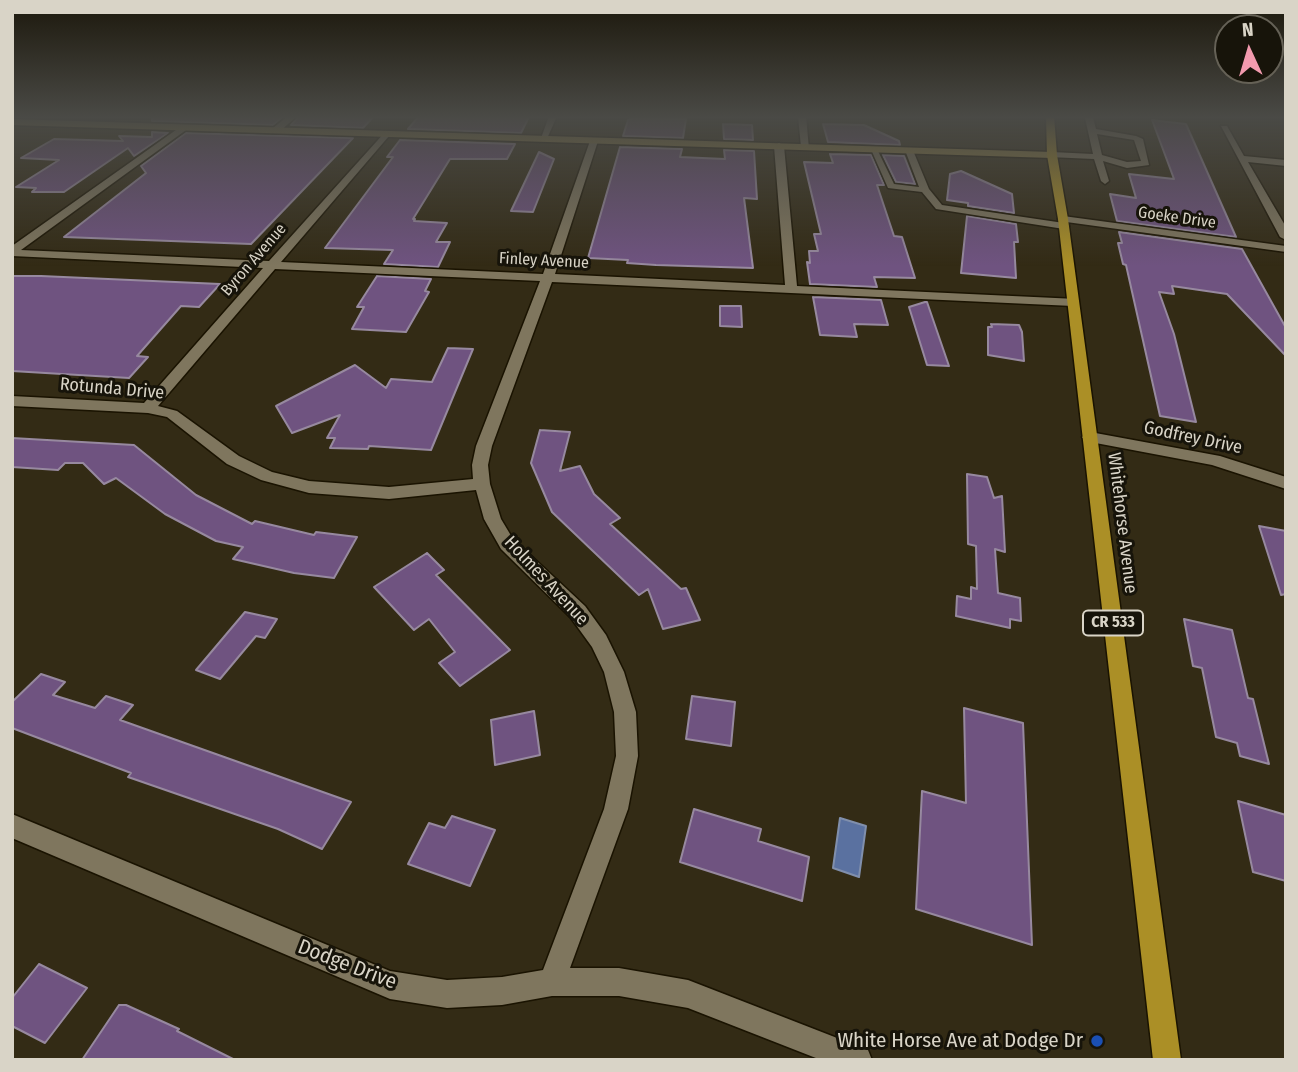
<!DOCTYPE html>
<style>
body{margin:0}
#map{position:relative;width:1298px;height:1072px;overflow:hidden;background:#332b15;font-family:"Fira Sans Condensed",sans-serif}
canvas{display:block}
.frame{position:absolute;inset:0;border:14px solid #d9d4c7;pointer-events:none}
.north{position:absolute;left:1214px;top:14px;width:70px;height:70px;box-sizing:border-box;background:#17140a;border:2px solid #656156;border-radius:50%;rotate:356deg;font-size:19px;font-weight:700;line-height:28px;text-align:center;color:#d9d4c7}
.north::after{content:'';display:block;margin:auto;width:24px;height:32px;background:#f29aae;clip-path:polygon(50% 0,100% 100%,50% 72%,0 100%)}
</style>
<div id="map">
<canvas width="1298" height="1072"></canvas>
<div class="frame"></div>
<div class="north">N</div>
</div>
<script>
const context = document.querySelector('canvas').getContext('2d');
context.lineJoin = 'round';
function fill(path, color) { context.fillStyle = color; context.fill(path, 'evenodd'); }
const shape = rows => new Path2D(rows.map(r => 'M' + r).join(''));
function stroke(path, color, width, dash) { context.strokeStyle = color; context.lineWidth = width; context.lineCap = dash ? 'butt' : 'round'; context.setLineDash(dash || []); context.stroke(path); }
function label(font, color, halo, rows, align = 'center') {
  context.font = font + ' "Fira Sans Condensed",sans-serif'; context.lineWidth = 6; context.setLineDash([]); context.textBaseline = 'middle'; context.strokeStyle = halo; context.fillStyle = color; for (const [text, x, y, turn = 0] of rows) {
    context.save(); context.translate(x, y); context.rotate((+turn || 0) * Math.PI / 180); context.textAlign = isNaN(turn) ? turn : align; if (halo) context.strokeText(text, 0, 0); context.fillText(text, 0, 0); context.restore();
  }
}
const water = shape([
 [840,818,866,826,859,877,833,868,840,818]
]);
const building = shape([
 [152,116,284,116,273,125,152,121,152,116],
 [299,116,374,116,363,128,291,125,299,116],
 [419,116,483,116,529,117,521,133,408,129,419,116],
 [633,118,686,119,683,138,623,136,628,120,633,118],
 [1152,120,1186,124,1236,237,1117,221,1110,194,1136,198,1129,174,1174,179,1152,120],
 [723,124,752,125,753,140,724,139,723,124],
 [823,124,864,125,899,141,900,145,828,142,823,124],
 [152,132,168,133,134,156,128,148,64,192,32,192,36,188,16,187,59,160,21,158,54,139,123,141,119,136,152,137,152,132],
 [186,133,353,138,251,244,64,237,146,173,141,166,186,133],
 [400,140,515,144,507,159,450,159,413,219,415,219,414,221,447,223,436,242,450,242,438,267,384,264,393,250,325,248,393,157,387,157,400,140],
 [620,147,682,149,680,157,725,159,724,150,754,151,757,199,744,198,753,268,656,265,627,263,628,260,588,258,620,147],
 [539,152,554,159,533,212,511,211,539,152],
 [830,154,871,155,884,185,877,185,894,236,902,237,915,278,874,277,877,287,810,284,807,262,810,263,809,251,818,251,814,234,821,234,804,162,833,163,830,154],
 [883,155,904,156,915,184,896,182,883,155],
 [961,171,1012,194,1014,213,968,206,968,203,947,200,950,174,961,171],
 [967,216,1016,224,1018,242,1014,242,1016,278,961,273,967,216],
 [1119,232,1242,249,1286,328,1286,356,1227,294,1172,286,1174,294,1159,292,1174,334,1196,422,1160,416,1126,265,1123,264,1118,243,1122,243,1119,232],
 [12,276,41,276,220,284,199,307,181,306,137,356,148,357,129,378,12,371,12,276],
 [377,276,431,279,425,291,429,292,406,332,352,329,364,307,357,307,377,276],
 [813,297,881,300,888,325,854,324,857,337,820,335,813,297],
 [925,302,927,302,949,366,927,365,909,307,925,302],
 [720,306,741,306,742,327,720,326,720,306],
 [991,324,1019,325,1022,332,1024,361,988,355,988,327,992,327,991,324],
 [448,348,473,349,431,450,369,446,368,449,330,448,335,438,327,438,340,415,292,433,276,406,355,365,386,388,391,379,432,382,448,348],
 [540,430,570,432,560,471,580,466,594,494,620,518,610,524,681,589,686,588,700,620,663,629,648,589,639,595,552,512,531,463,540,430],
 [12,438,134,445,196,495,252,524,255,521,314,535,316,532,357,537,334,578,294,573,233,559,243,547,216,541,165,514,116,478,104,484,83,463,65,463,58,470,12,467,12,438],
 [967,474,987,477,994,498,1002,496,1005,552,995,549,998,593,1020,598,1021,621,1010,619,1010,628,956,616,957,596,971,599,971,587,977,589,976,546,968,544,967,474],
 [1259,526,1286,531,1286,594,1281,595,1259,526],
 [427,553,444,570,436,575,510,650,460,686,439,663,455,652,429,619,414,630,374,587,427,553],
 [245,612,277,619,265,638,256,636,220,679,196,670,245,612],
 [1184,619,1232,630,1248,698,1253,699,1269,764,1240,756,1237,743,1216,737,1202,668,1193,666,1184,619],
 [41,674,65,682,53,695,95,708,106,696,133,705,120,720,351,802,322,849,278,829,128,777,131,773,12,728,12,702,41,674],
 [692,696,735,702,731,746,686,739,692,696],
 [964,708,1023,723,1032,945,916,909,922,791,966,803,964,708],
 [534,711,540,755,495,765,491,720,534,711],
 [1238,801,1286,815,1286,881,1253,872,1238,801],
 [694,809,761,829,758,841,809,857,802,901,680,862,694,809],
 [452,816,495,830,470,886,408,864,429,823,445,828,452,816],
 [39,964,87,988,45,1043,12,1026,12,998,39,964],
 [119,1005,126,1005,179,1029,177,1031,235,1060,82,1060,119,1005]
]);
const service = shape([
 [1089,116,1093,118,1096,129,1136,136,1143,139,1149,165,1127,168,1103,161,1109,181,1105,184,1101,181,1094,159,1049,157,1048,155,1052,152,1093,154,1085,118,1089,116],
 [1097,134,1134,140,1141,161,1127,162,1102,155,1097,134],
 [870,147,877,149,894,184,919,187,905,150,912,148,929,189,942,205,1064,223,1069,226,1064,229,936,209,922,192,888,188,870,147]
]);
const minor = shape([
 [288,116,297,116,279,132,273,132,273,128,288,116],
 [549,116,557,116,546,141,540,141,549,116],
 [798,116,806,116,809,149,801,147,798,116],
 [183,125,186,130,21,250,269,261,386,131,390,134,389,136,281,262,543,274,590,141,594,138,598,141,555,274,785,285,774,146,779,143,784,146,797,286,1077,299,1077,305,1073,306,552,282,492,446,488,465,490,484,501,519,513,539,585,606,606,635,624,672,636,712,638,756,628,809,570,968,619,968,688,980,868,1050,872,1060,821,1060,688,1008,619,996,552,996,502,1005,447,1008,390,999,12,838,12,814,390,971,447,980,502,977,543,970,604,809,616,756,614,712,604,672,592,647,571,618,501,549,484,519,476,490,389,499,309,493,261,480,227,464,167,417,148,413,12,406,12,396,144,403,263,268,12,256,12,246,183,125],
 [275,269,540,281,476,446,472,465,473,479,389,487,309,481,272,472,239,456,177,411,158,406,275,269],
 [1221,126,1227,126,1244,156,1286,160,1286,166,1248,162,1286,227,1286,240,1280,237,1221,126],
 [1063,216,1286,246,1286,252,1059,221,1058,219,1063,216],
 [1090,432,1220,456,1286,477,1286,489,1212,465,1085,441,1082,437,1090,432]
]);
const secondary = shape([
 [12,119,1052,152,1057,155,1052,158,12,125,12,119]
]);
const primary = shape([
 [1046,116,1054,116,1057,155,1068,219,1181,1060,1153,1060,1058,219,1047,155,1046,116]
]);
const markers = [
 [1097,1041,7,"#1a4fb4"]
];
const farStreetnames = [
 ["Goeke Drive",1177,218,8],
 ["Byron Avenue",254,260,-49],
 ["Finley Avenue",544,261,3]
];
const shields = [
 [1113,623,60]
];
const shieldNames = [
 ["CR 533",1113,623]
];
const streetNames = [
 ["Rotunda Drive",112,389,5],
 ["Godfrey Drive",1193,438,12],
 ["Whitehorse Avenue",1122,523,83],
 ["Holmes Avenue",546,581,47]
];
const nearStreetnames = [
 ["Dodge Drive",347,965,21]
];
const nearPoinames = [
 ["White Horse Ave at Dodge Dr",1083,1041]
];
fill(water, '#5a71a0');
stroke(water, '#808fac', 2);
fill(building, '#6f5380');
stroke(building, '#97899f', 2);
stroke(service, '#1a1301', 3);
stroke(minor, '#1a1301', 3);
stroke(secondary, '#1a1301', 3);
stroke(primary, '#1a1301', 3);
fill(service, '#7f765e');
fill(minor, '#7f765e');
fill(secondary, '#958242');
fill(primary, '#ab8f26');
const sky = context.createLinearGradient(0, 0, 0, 266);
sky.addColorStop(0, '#1c180c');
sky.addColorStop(0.44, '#4a4a46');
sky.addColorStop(1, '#4a4a4600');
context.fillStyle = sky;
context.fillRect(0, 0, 1298, 266);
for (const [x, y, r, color] of markers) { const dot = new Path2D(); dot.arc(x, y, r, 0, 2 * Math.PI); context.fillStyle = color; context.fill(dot); stroke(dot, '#17140a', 2.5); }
label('16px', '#d9d4c7', '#17140a', farStreetnames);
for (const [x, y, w] of shields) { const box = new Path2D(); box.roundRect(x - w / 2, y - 12.5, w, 25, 5); context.fillStyle = '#17140a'; context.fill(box); stroke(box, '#d9d4c7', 2); }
label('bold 16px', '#d9d4c7', null, shieldNames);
label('18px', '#d9d4c7', '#17140a', streetNames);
label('21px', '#d9d4c7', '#17140a', nearStreetnames);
label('21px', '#d9d4c7', '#17140a', nearPoinames, 'right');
</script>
